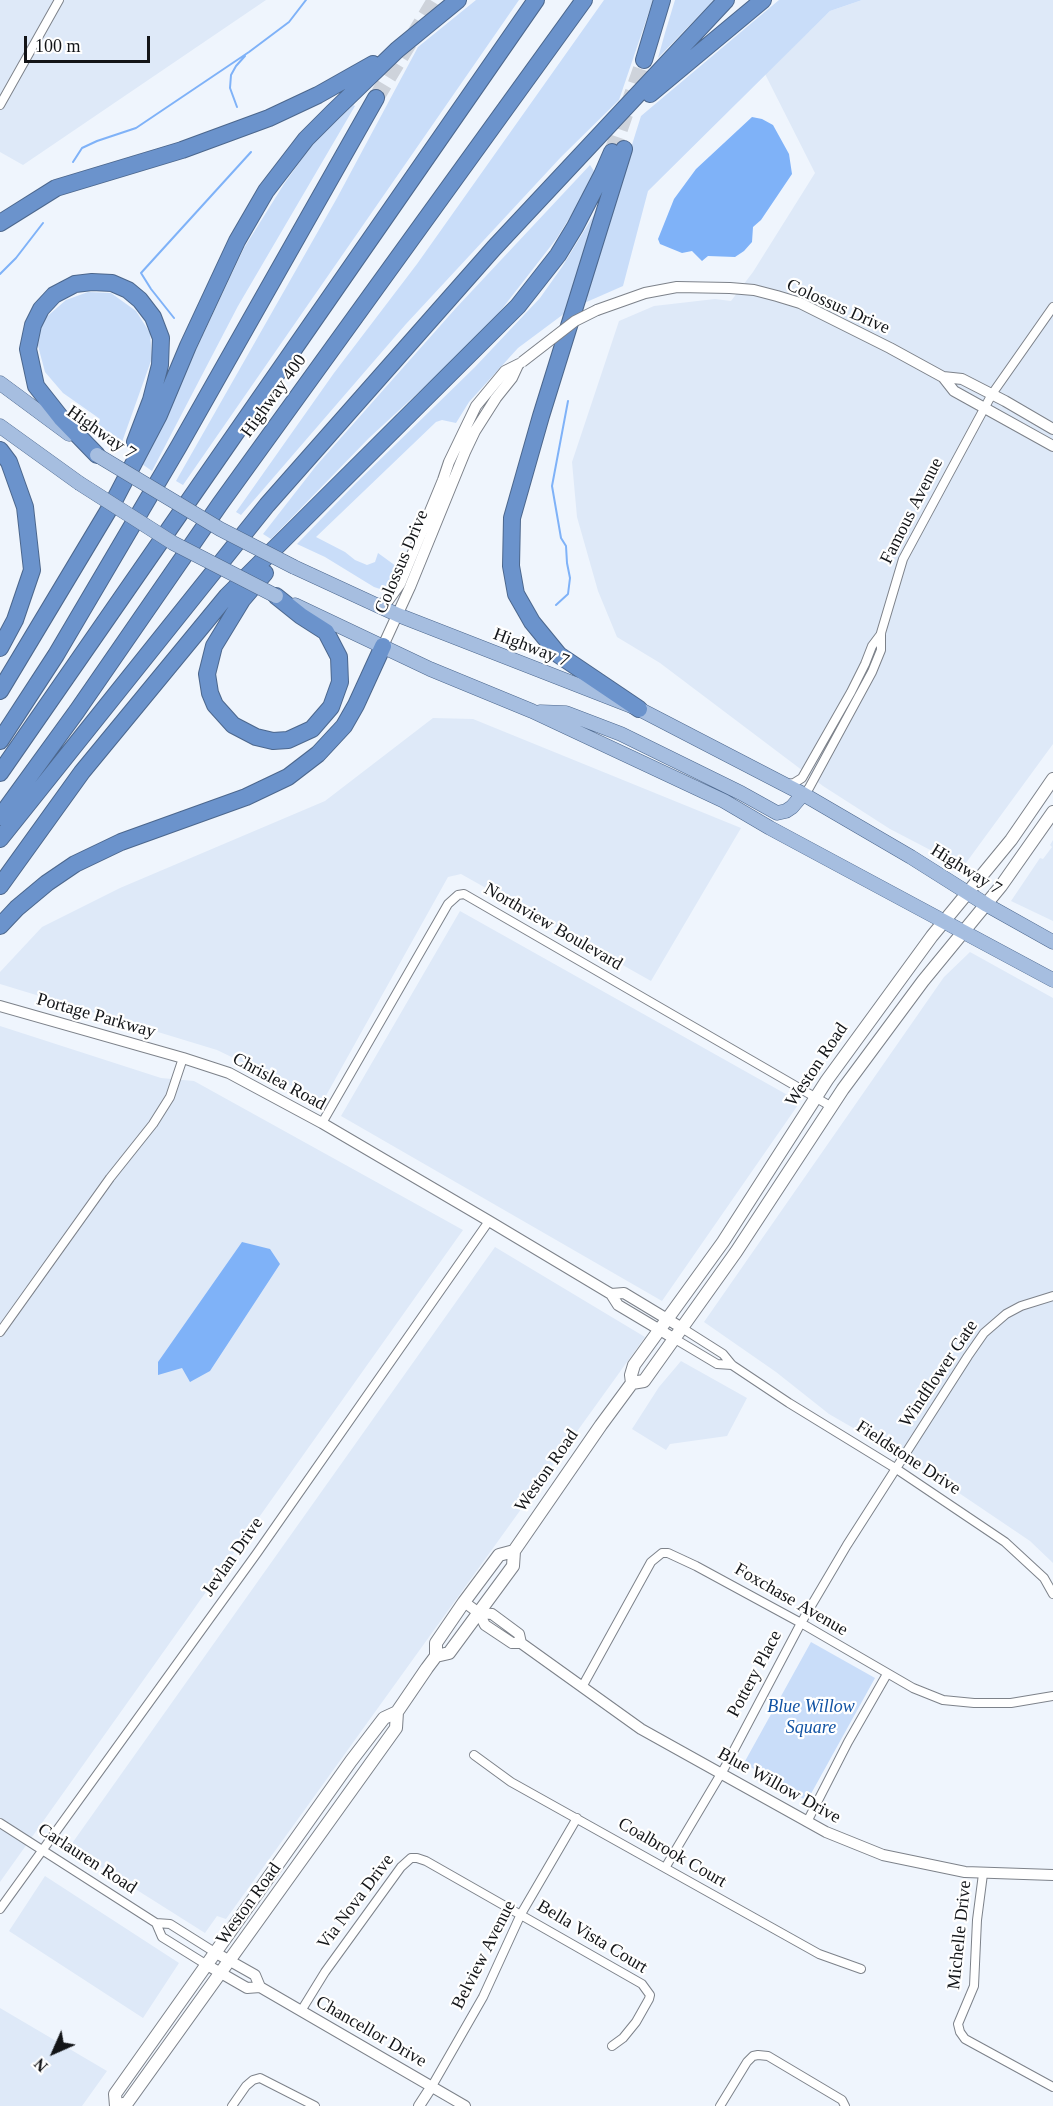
<!DOCTYPE html>
<style>
body{margin:0}
#map{position:relative;width:1053px;height:2106px;overflow:hidden;background:#eff5fd;font-family:Georgia,serif}
canvas{display:block}
.north{position:absolute;left:24px;top:2022px;width:60px;height:60px;-webkit-text-stroke:4px #fff;paint-order:stroke;rotate:225deg;font-size:16px;font-weight:700;line-height:24px;text-align:center;color:#131518}
.north::after{content:'';display:block;margin:auto;width:21px;height:27px;background:#131518;clip-path:polygon(50% 0,100% 100%,50% 72%,0 100%)}
.scale{position:absolute;left:24px;top:36px;width:126px;height:27px;box-sizing:border-box;border:3px solid #131518;border-top:0;padding-left:8px;font-size:18px;line-height:21px;white-space:nowrap;color:#131518;-webkit-text-stroke:4px #fff;paint-order:stroke}
</style>
<div id="map">
<canvas width="1053" height="2106"></canvas>
<div class="north">N</div>
<div class="scale">100 m</div>
</div>
<script>
const context = document.querySelector('canvas').getContext('2d');
context.lineJoin = 'round';
function fill(path, color) { context.fillStyle = color; context.fill(path, 'evenodd'); }
const shape = rows => new Path2D(rows.map(r => 'M' + r).join(''));
function stroke(path, color, width, dash) { context.strokeStyle = color; context.lineWidth = width; context.lineCap = dash ? 'butt' : 'round'; context.setLineDash(dash || []); context.stroke(path); }
function label(font, color, halo, rows, align = 'center') {
  context.font = font + ' Georgia,serif'; context.lineWidth = 4.5; context.setLineDash([]); context.textBaseline = 'middle'; context.strokeStyle = halo; context.fillStyle = color; for (const [text, x, y, turn = 0] of rows) {
    context.save(); context.translate(x, y); context.rotate((+turn || 0) * Math.PI / 180); context.textAlign = isNaN(turn) ? turn : align; if (halo) context.strokeText(text, 0, 0); context.fillText(text, 0, 0); context.restore();
  }
}
const built = shape([
 [0,0,266,0,23,165,0,152],
 [862,0,1053,0,1053,744,963,867,890,829,823,786,660,663,617,637,598,591,577,517,572,462,619,321,654,306,715,299,731,301,753,272,815,173,765,74,830,11],
 [433,718,473,719,741,828,651,981,461,874,448,877,323,1101,217,1050,0,984,0,972,42,927,120,888,325,801],
 [1053,840,1053,921,1011,901,1040,858,1043,859,1052,847,1050,845],
 [460,911,800,1102,662,1301,341,1116],
 [970,952,1053,998,1053,1563,1030,1541,919,1466,829,1414,776,1372,704,1322,944,977],
 [0,1026,161,1078,194,1081,463,1230,0,1882],
 [495,1247,645,1337,226,1919,217,1916,205,1933,72,1849,73,1842],
 [681,1361,747,1398,727,1436,670,1444,666,1450,632,1429,659,1387],
 [45,1876,179,1963,143,2018,9,1931],
 [0,2008,107,2071,82,2106,0,2106]
]);
const green = shape([
 [476,0,519,0,183,485,176,481,337,198,418,47],
 [604,0,653,0,619,100,561,157,406,324,241,515,236,512,334,373,417,264],
 [675,0,714,0,658,58,665,33],
 [779,0,862,0,830,11,648,191,623,286,582,304,641,116],
 [353,105,355,106,238,306,152,471,142,464,244,248,284,184,314,142],
 [590,165,594,171,586,191,557,238,498,314,434,378,369,438,271,539,263,534,316,466,385,388,456,308],
 [598,208,565,313,518,348,469,402,456,423,442,420,436,422,316,537,345,552,355,560,367,565,375,562,378,553,400,569,394,582,383,590,374,587,325,557,297,544,355,484,475,367,540,298,562,267],
 [88,292,111,293,136,311,150,333,152,358,122,442,96,429,100,419,63,393,45,372,37,342,43,320,66,300],
 [811,1642,875,1678,807,1801,744,1763]
]);
const water = shape([
 [752,117,762,119,773,125,789,154,792,174,761,220,753,227,752,242,744,251,735,257,708,256,702,261,692,251,682,253,660,244,658,239,674,199,696,169],
 [242,1242,270,1249,280,1264,210,1371,190,1382,182,1368,158,1375,158,1362]
]);
const stream = shape([
 [237,107,230,88,231,75,236,66,245,56],
 [73,162,82,148,97,141,136,128,249,52,289,22,306,0],
 [0,274,16,258,43,223],
 [174,318,151,289,141,273,251,152],
 [556,605,568,594,570,578,567,563,566,546,561,538,552,486,568,401]
]);
const motorwayTunnel = shape([
 [376,98,435,0],
 [612,152,644,60]
]);
const minor = shape([
 [0,105,59,0],
 [786,784,794,783,802,778,851,692,865,664,872,646,881,634],
 [803,794,809,788,872,672,881,650,881,633,903,559,992,394,1053,307],
 [322,1123,448,904,458,895,464,894,832,1107],
 [682,1328,723,1354,732,1365,789,1403,895,1468,1005,1542,1044,1578,1053,1594],
 [0,1332,110,1178,153,1124,170,1097,183,1058],
 [675,1339,717,1364,732,1365],
 [582,1687,651,1562,662,1553,668,1553,696,1566,801,1623,913,1688,943,1700,974,1703,1011,1703,1053,1696],
 [474,1755,511,1782,819,1954,861,1969],
 [807,1822,848,1742,887,1674],
 [0,1823,156,1923,170,1924,216,1953],
 [665,1868,725,1767,801,1623,847,1545,968,1356,984,1333,1006,1314,1021,1306,1053,1296],
 [983,1874,977,1920,974,1986,958,2024,960,2032,965,2039,1053,2087],
 [0,1909,257,1553,489,1221],
 [156,1923,162,1937,207,1965],
 [301,2011,325,1972,401,1867,411,1858,417,1858,426,1861,642,1984,650,1995,649,1999,636,2022,623,2038,612,2046],
 [432,2086,483,1997,521,1914,577,1818],
 [232,2106,246,2086,253,2080,260,2078,315,2106],
 [720,2106,747,2062,753,2056,758,2055,768,2056,842,2100,845,2106]
]);
const tertiary = shape([
 [597,310,645,293,677,287,730,288,754,290,777,296,800,303,890,348,943,377,954,391,1053,446],
 [943,377,962,379,1005,401,1053,429],
 [377,605,387,602,400,584,443,480,449,462,476,406,505,371,519,364],
 [383,646,410,587,465,452,475,431,496,398,512,378,518,365],
 [0,1006,183,1058,229,1073,322,1123,489,1221,611,1294,618,1305,675,1339],
 [611,1294,624,1293,682,1328],
 [464,1602,479,1613,485,1625,512,1643,521,1643],
 [479,1613,492,1614,519,1634,521,1643,641,1729,826,1832,883,1855,965,1872,1053,1875],
 [216,1953,255,1975,260,1987],
 [207,1965,247,1988,260,1987,465,2106],
 [419,2106,432,2086]
]);
const secondary = shape([
 [632,1383,631,1375,634,1365,723,1242,827,1080,932,936,1011,840,1053,779],
 [436,1656,436,1643,464,1602,499,1555,514,1551],
 [116,2106,127,2103,396,1728,397,1712,427,1668,436,1656,449,1653,513,1566,514,1551,601,1425,632,1383,644,1381,736,1252,843,1089,923,981,1001,886,1053,812],
 [116,2106,115,2094,351,1761,384,1718,397,1712]
]);
const primary = shape([
 [0,383,69,434],
 [0,426,79,483],
 [294,567,398,615,639,709,803,794,911,857,987,905,1053,942],
 [295,605,430,669,532,711,724,801,770,828,1053,980],
 [540,712,566,713,621,734,741,793,777,813,786,811,792,807,803,794]
]);
const motorway = shape([
 [644,60,662,0],
 [650,94,763,0],
 [624,149,541,416,512,518,511,566,516,594,532,622,559,655,639,709],
 [0,223,56,188,182,150,269,118,318,95,373,64],
 [0,450,9,462,25,507,32,570,15,620,0,648],
 [97,455,62,419,36,386,28,349,33,325,41,309,54,295,75,284,92,282,112,283,128,290,140,300,153,317,161,338,160,365,151,400,135,442],
 [265,573,242,600,214,646,207,674,210,693,215,705,233,725,256,737,273,741,288,740,312,729,331,707,340,682,339,657,326,632,301,616,276,596],
 [0,691,114,501,139,453,159,415,188,346,237,241,266,191,306,139,333,112,397,50,458,0],
 [0,741,56,655,179,446,376,98],
 [0,773,536,0],
 [0,817,77,711,220,504,584,0],
 [0,839,267,505,494,248,726,0],
 [0,886,82,772,227,596,518,306,558,255,575,227,602,175,612,152],
 [0,926,17,908,47,883,75,864,121,842,246,797,288,777,318,754,344,726,356,705,383,646]
]);
const tertiaryBridge = shape([
 [522,362,575,321,597,310]
]);
const primaryBridge = shape([
 [97,455,220,529,294,567],
 [79,483,173,543,276,596]
]);
const streetNames = [
 ["Colossus Drive",838,307,24],
 ["Highway 400",274,396,-54],
 ["Highway 7",101,433,35],
 ["Famous Avenue",912,511,-63],
 ["Colossus Drive",402,562,-67],
 ["Highway 7",531,648,21],
 ["Highway 7",966,870,32],
 ["Northview Boulevard",553,927,30],
 ["Portage Parkway",96,1016,16],
 ["Weston Road",817,1065,-56],
 ["Chrislea Road",279,1082,28],
 ["Windflower Gate",939,1374,-56],
 ["Fieldstone Drive",908,1458,33],
 ["Weston Road",547,1471,-55],
 ["Jevlan Drive",233,1557,-55],
 ["Foxchase Avenue",791,1600,30],
 ["Pottery Place",755,1674,-62],
 ["Blue Willow Drive",779,1786,29],
 ["Coalbrook Court",672,1853,30],
 ["Carlauren Road",87,1859,33],
 ["Via Nova Drive",356,1902,-53],
 ["Weston Road",249,1904,-54],
 ["Michelle Drive",960,1935,-84],
 ["Bella Vista Court",592,1937,31],
 ["Belview Avenue",484,1955,-63],
 ["Chancellor Drive",371,2032,30]
];
const parkNames = [
 ["Blue Willow",811,1707],
 ["Square",811,1728]
];
fill(built, '#dee9f8');
fill(green, '#c9ddf9');
fill(water, '#7fb2f8');
stroke(stream, '#7fb2f8', 2);
stroke(motorwayTunnel, '#ced3db', 16, [16, 8]);
stroke(minor, '#7d828a', 10);
stroke(tertiary, '#7d828a', 12);
stroke(secondary, '#7d828a', 14);
stroke(primary, '#4c678d', 15);
stroke(motorway, '#4c678d', 18);
stroke(minor, '#fff', 8);
stroke(tertiary, '#fff', 10);
stroke(secondary, '#fff', 12);
stroke(primary, '#a6bee0', 14);
stroke(motorway, '#6b93cc', 16);
stroke(tertiaryBridge, '#7d828a', 12, []);
stroke(primaryBridge, '#4c678d', 15, []);
stroke(tertiaryBridge, '#fff', 10);
stroke(primaryBridge, '#a6bee0', 14);
label('18px', '#131518', '#fff', streetNames);
label('italic 18px', '#1153a4', '#fff', parkNames);
</script>
